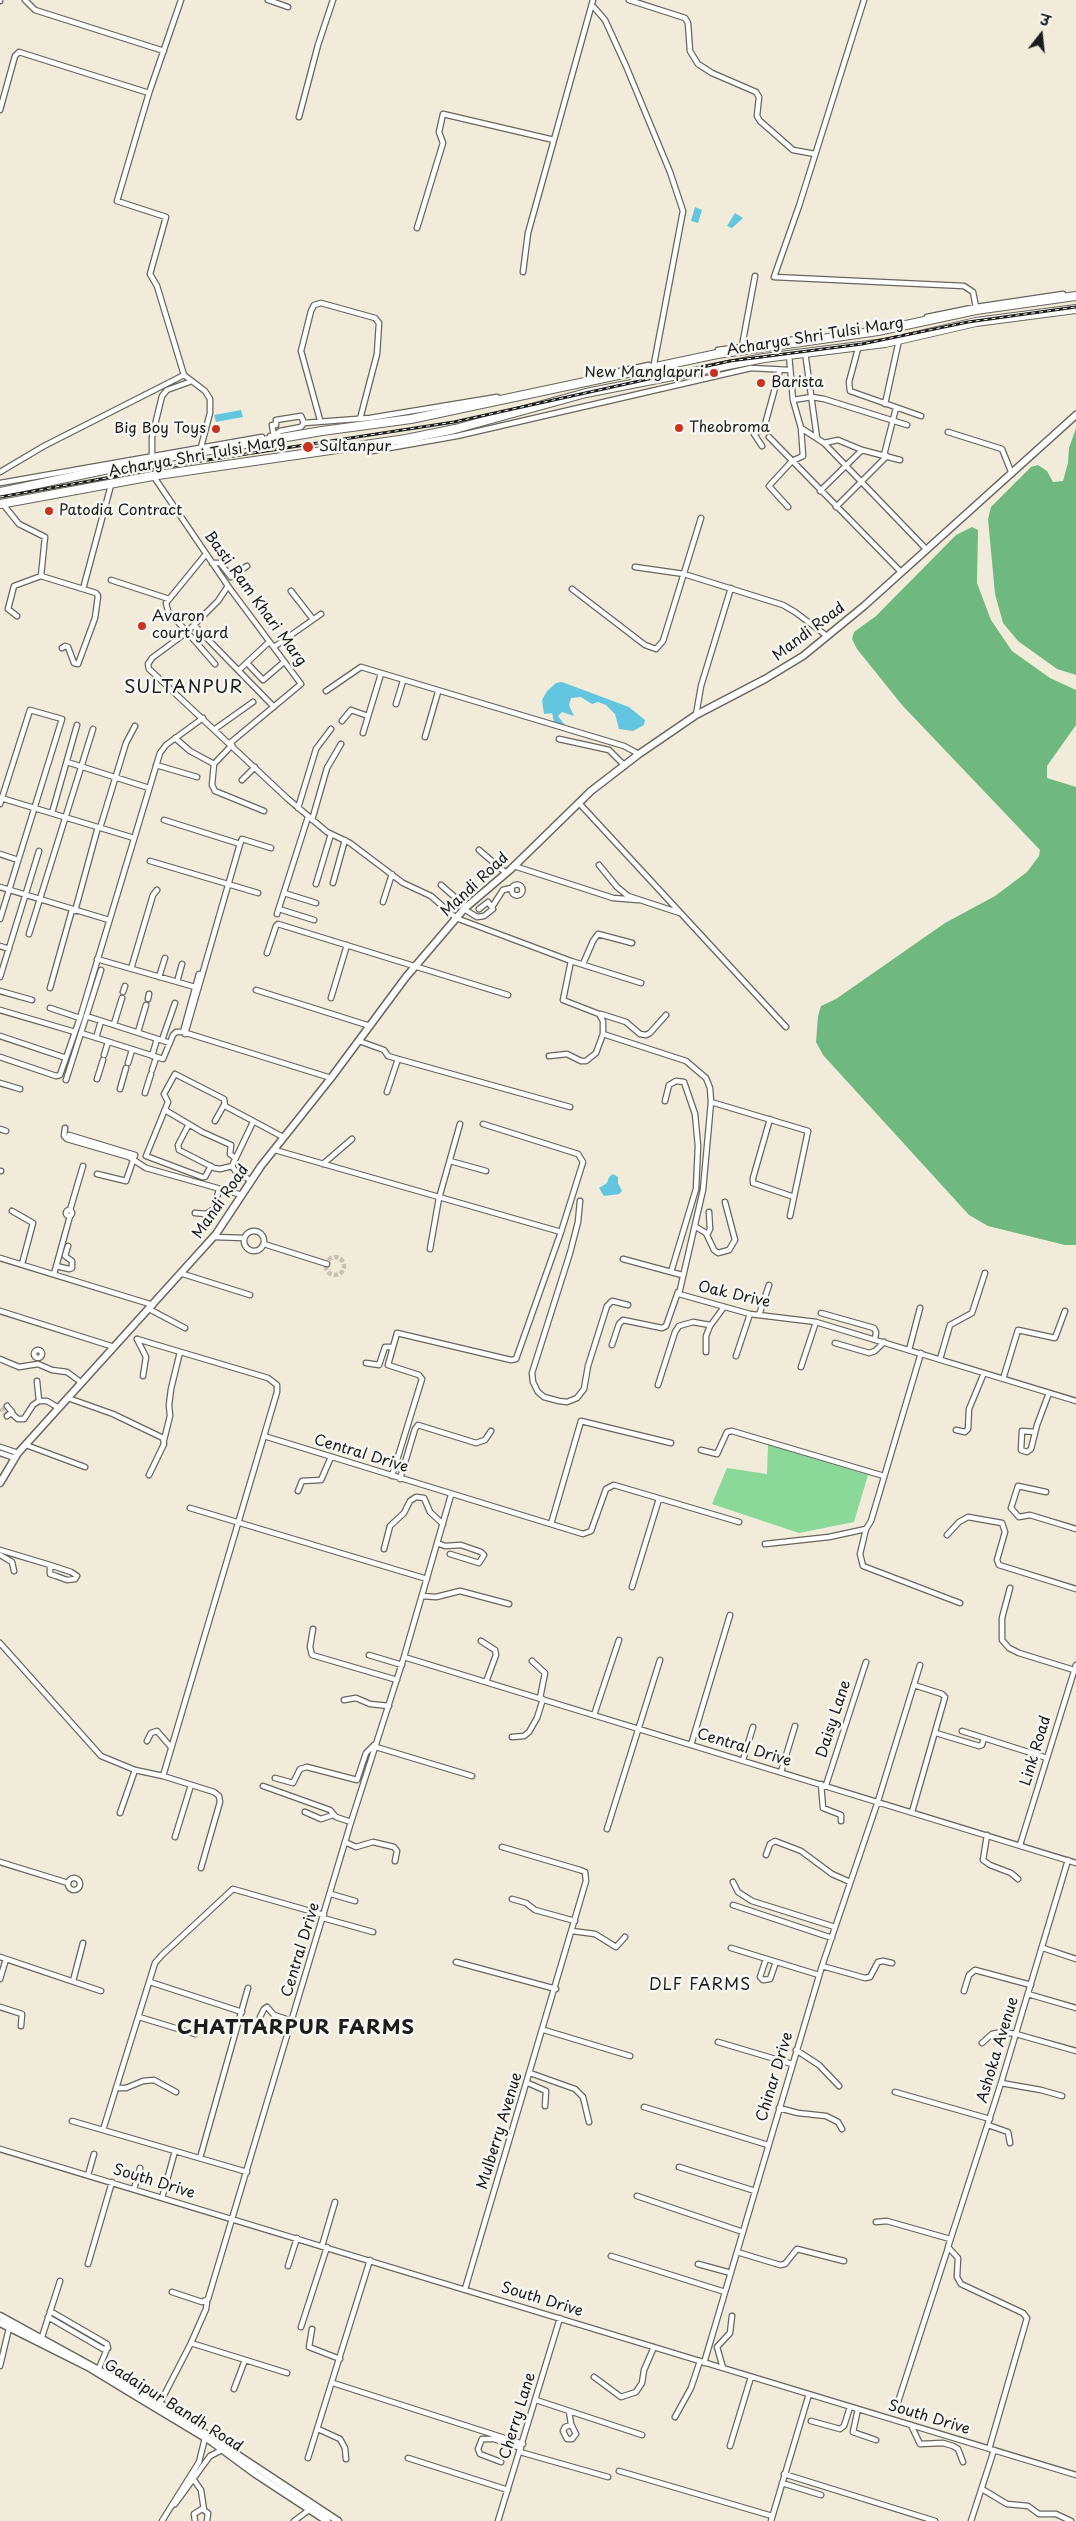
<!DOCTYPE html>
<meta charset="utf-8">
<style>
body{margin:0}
#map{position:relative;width:1076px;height:2521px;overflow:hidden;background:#f1ecda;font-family:"Playpen Sans","Playpen Sans Deva",sans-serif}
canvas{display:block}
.north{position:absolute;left:1016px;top:10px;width:50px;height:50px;-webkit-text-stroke:4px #f6f6f2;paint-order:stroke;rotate:16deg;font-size:14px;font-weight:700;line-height:20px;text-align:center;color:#1c1c1c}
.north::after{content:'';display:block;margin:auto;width:18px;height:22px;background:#1c1c1c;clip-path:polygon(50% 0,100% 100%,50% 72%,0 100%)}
</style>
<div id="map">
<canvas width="1076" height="2521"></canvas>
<div class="north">उ</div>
</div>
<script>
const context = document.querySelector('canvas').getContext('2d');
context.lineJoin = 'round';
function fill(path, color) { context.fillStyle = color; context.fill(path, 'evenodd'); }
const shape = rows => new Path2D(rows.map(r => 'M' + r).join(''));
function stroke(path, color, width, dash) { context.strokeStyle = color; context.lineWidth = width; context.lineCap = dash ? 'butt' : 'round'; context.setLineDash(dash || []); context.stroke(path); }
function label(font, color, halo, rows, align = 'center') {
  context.font = font + ' "Playpen Sans",sans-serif'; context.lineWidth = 5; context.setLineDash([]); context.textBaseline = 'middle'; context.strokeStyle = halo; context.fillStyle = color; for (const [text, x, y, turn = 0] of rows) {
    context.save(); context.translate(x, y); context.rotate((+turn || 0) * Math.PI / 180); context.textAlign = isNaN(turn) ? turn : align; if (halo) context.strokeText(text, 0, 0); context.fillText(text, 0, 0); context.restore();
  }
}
const green = shape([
 [768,1445,868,1475,854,1522,799,1533,712,1504,727,1468,767,1474]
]);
const forest = shape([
 [1076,428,1076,675,1057,669,1018,641,1003,623,995,594,988,519,991,507,1031,467,1038,465,1047,471,1053,482,1063,481,1068,463,1069,448],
 [972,527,978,530,977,583,991,620,1012,651,1050,678,1076,690,1076,725,1047,766,1047,778,1076,787,1076,1245,1065,1245,988,1226,969,1215,823,1055,816,1042,818,1016,821,1006,836,999,945,923,995,896,1027,872,1039,856,1040,850,902,705,857,649,852,639,854,632,876,616,956,535]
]);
const water = shape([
 [695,207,702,210,698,223,691,221],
 [735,213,743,218,732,228,727,226],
 [241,410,243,417,216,422,214,415],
 [562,682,629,707,645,720,644,725,633,731,619,729,615,714,606,705,598,702,592,704,581,697,571,698,569,705,574,716,562,712,558,716,565,725,554,722,552,713,544,714,542,700,547,691,556,683],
 [613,1174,618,1177,618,1183,622,1191,619,1194,604,1196,599,1188,607,1183,609,1177]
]);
const streetTunnel = shape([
 '326 1266a9 9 0 1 1 18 0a9 9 0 1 1-18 0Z',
 [7,1416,2,1410,7,1406]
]);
const street = shape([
 [25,0,35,10,164,51],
 [268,0,288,7],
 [629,0,685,18,688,23,690,51,698,64,712,73,756,92,759,97,757,116,760,121,793,150,815,154],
 [864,0,799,206,774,277,964,286,973,292,976,307],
 [0,1,0,0],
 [592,5,605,20,626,66,670,172,683,211,654,364],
 [0,110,15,56,19,52,149,93],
 [299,117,318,45,333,0],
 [417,228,443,143,439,132,443,114,554,140],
 [523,272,528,233,593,0],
 [927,317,976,307,1063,294],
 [859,345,849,382,850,391,921,416],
 [742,346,755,276],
 [718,350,804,338],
 [805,352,817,438],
 [615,372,649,365],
 [184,375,205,391,210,399,210,413,201,447],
 [793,400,812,397,824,399,907,425],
 [885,404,899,340],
 [320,420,301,351,311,311,314,305,321,303,375,318,379,323,377,354,360,419],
 [801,428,824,443,927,550],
 [948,432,1002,449,1012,474],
 [270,436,274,436,272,425,276,425,276,420,301,416,304,423,370,418,497,397],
 [274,436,280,431,301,427,304,423],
 [769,437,901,572],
 [824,443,838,440,862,450,900,460],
 [762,446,754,434,764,428,780,370],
 [372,451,457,436,751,368,789,370],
 [884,455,896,408],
 [152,456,152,437,162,396,167,390,192,381],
 [0,472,44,446,184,375,157,286,150,274,166,217,117,201,149,93,181,0],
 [154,477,228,586,301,684,230,743],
 [0,483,262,437],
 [820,491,862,450],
 [2,503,19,524,45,537,41,576,96,593,98,596,95,618,78,664,74,663,68,647,65,646,62,648],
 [788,507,769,486,792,461,803,456,801,428,793,400,789,355],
 [836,507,887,456],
 [206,554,166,603,168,611,187,632,152,658,148,664,149,669,288,799,327,832,350,843,403,883,431,896,456,918,571,961,563,1000,599,1014,603,1021,603,1034,596,1053,586,1061,581,1061,567,1054,549,1056],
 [212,563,220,563,231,577,247,566],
 [635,567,684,574,783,605,795,612,827,636],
 [111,580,169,599],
 [83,589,111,485],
 [572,589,645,645,656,649,663,641,701,518],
 [291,591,312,618],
 [17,616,8,609,14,586,41,576],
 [194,625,274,707],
 [274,647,321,614],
 [247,663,263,680,284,662],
 [215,664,187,632,218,601,228,586],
 [239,670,269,642],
 [326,691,361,667,624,746,639,754],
 [396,704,403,681],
 [696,715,701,686,731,588],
 [342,721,351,710,368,716],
 [215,729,253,702],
 [363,733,381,674],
 [425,737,438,692],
 [175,738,190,751,214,764,232,745],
 [559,739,609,750,625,766],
 [67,762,149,788],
 [214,764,212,785,215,791,264,811],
 [156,765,197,777],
 [242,780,255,767],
 [1,798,134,838],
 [579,803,786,1027],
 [0,804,30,710,62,719,0,919],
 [298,808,316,749,331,729],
 [52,813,77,725],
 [164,820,240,844,242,839,271,848],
 [312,820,327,768,341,744],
 [100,828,126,743,135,726],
 [479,850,506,873],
 [0,854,18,860],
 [150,861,258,893],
 [599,865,617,887,628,896,680,913],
 [514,866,613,898,638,900],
 [333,883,345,840],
 [316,884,331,834],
 '511.5 890a5.5 5.5 0 1 1 11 0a5.5 5.5 0 1 1-11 0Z',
 [441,885,466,907],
 [0,887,109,920],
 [284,893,316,903],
 [383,902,392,874],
 [492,907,503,890,511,888],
 [279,909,314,920],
 [464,909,477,917,484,916,493,909,488,902,479,909],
 [75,911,98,827],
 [277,914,308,817],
 [29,934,93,729],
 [0,946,9,949],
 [267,953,276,926,278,924,508,995],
 [97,959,195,987],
 [571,961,641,983],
 [583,964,593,941,598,934,632,943],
 [131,969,153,895,157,890],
 [0,977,39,851],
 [159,977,165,958],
 [177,982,182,964],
 [50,988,72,910],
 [256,990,370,1026],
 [0,991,32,1000],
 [123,992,125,986],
 [331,998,347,945],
 [148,999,149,994],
 [50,1008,80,1018],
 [0,1010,75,1032],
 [601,1014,626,1022,640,1034,646,1035,650,1033,666,1015],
 [86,1016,170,1043],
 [114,1024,122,998],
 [138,1032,146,1005],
 [183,1032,199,974],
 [81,1033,163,1059,173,1035,176,1032,183,1032,331,1078],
 [185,1034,240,844],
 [603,1034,686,1061,706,1078,710,1088,711,1102,703,1190,679,1294,750,1314,816,1322,1076,1401],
 [0,1036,66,1058],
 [96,1038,101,1021],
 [162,1040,175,1003],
 [359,1041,384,1050,388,1056,398,1059,570,1107],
 [104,1055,108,1042],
 [152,1056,157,1039],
 [0,1057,56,1076,60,1075,80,1018,160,753,166,745,203,718],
 [128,1063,132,1050],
 [152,1070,156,1058],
 [97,1079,103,1060],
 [66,1080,101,970],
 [0,1083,20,1089],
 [120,1089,126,1068],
 [387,1092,398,1059],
 [145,1093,151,1074],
 [665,1101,669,1085,676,1081,684,1082,695,1114,698,1146,696,1189,671,1272],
 [711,1102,808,1131,790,1216],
 [165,1110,202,1132,231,1145,230,1154,235,1158],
 [770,1119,753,1178,753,1183,794,1197],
 [215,1121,224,1105],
 [189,1124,178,1145,179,1150,214,1168,220,1169,232,1166],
 [65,1128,64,1136,67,1139,129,1157,146,1168,242,1195],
 [0,1129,6,1131],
 [69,1135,135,1155,126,1181,97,1174],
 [275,1150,561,1232],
 [450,1161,486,1171],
 [323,1164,352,1139],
 [211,1166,205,1177,202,1177,146,1156,168,1102,164,1094,175,1074,224,1099,225,1106,283,1137],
 [0,1171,1,1171],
 [250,1180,236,1172,232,1166,253,1122],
 [580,1201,578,1222,570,1253,532,1373,533,1382,538,1392,544,1397,559,1401,567,1402,577,1398,584,1389,588,1366,607,1306,612,1301,628,1305],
 '66 1213a3 3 0 1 1 6 0a3 3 0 1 1-6 0Z',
 [70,1210,83,1166],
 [12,1211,33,1223,22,1264],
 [195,1213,206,1214,214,1209,219,1189],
 [696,1227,706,1233,714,1250,718,1253,729,1250,735,1240,725,1202],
 '244 1241a10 10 0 1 1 20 0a10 10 0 1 1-20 0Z',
 [707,1235,710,1229,709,1212],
 [214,1237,244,1238],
 [264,1244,327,1264],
 [430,1249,439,1198,460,1124],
 [0,1258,153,1305],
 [623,1259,682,1275],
 [56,1266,69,1269,72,1268,72,1261,65,1256,68,1246],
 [54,1274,70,1216],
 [183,1274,250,1295],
 [149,1309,185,1328],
 [0,1311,114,1347],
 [821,1313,874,1328,876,1332,875,1340],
 [759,1315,769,1285],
 [137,1339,268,1378,277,1385,277,1392,163,1776],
 [137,1339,146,1357,143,1376],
 [835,1343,869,1353,875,1351,884,1342],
 [612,1345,619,1324,623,1320,662,1328,666,1326,678,1292],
 '34 1354a4 4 0 1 1 8 0a4 4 0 1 1-8 0Z',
 [909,1350,920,1308],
 [706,1352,706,1336,710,1326,724,1307],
 [736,1356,750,1314],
 [0,1359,19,1367,38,1364,52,1370,67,1372,82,1383],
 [940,1359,950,1325,972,1313,985,1273],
 [366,1363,379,1365,385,1347,392,1347],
 [801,1367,816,1322],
 [1003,1379,1018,1330,1055,1338,1065,1311],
 [37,1381,39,1401],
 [658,1385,675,1332,679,1326,693,1322,710,1325],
 [68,1398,113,1414,163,1438,164,1444,149,1475],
 [11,1413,18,1419,24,1419,33,1405,39,1401,47,1401,59,1408],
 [7,1416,12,1412,7,1406],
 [956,1430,965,1432,968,1429,969,1409,984,1373],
 [1035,1432,1022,1431,1021,1450,1027,1452,1031,1449,1037,1425,1049,1393],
 [264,1436,583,1534,591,1531,606,1489,614,1485,739,1522],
 [164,1440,170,1416,169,1405,171,1389,180,1352],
 [26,1445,85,1467],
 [0,1447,18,1453],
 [701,1450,717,1454,727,1432,732,1431,884,1476],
 [0,1453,15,1458],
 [392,1476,422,1379,419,1375,388,1365,397,1333,511,1360,516,1359,561,1232,583,1162,578,1154,483,1124],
 [400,1479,415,1429,418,1425,476,1443,485,1440,491,1431],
 [298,1491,302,1481,321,1480,331,1457],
 [1046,1492,1018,1486,1011,1508,1019,1517,1030,1515,1076,1529],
 [190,1508,427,1579],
 [551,1524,581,1421,671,1443],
 [866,1529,860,1554,863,1566,960,1603],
 [947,1535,959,1522,968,1517,1002,1523,1005,1532,997,1560,999,1565,1076,1589],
 [437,1543,445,1546,461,1545,481,1552,484,1555,479,1563,450,1554],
 [765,1544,829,1537,866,1529,871,1521,921,1353],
 [384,1549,390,1526,404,1513,410,1501,416,1497,424,1498,430,1512,443,1524],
 [0,1550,50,1565,71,1572,77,1576,75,1579,67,1580,56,1576,50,1574,50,1565],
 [0,1555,12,1562,14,1571],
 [632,1587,659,1499],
 [1010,1588,1002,1618,1002,1640,1009,1648,1019,1653,1074,1670],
 [422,1596,436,1597,460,1591,509,1604],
 [313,1629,310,1647,312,1655,397,1680],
 [481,1641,495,1650,496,1655,486,1682],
 [0,1643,101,1756,135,1770,163,1776,214,1792,219,1796,220,1802,201,1868],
 [369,1655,402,1665],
 [404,1657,1076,1863],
 [532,1661,545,1673,540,1698],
 [344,1700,356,1698,370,1704,389,1706],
 [594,1715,619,1640],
 [962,1731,1047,1758],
 [936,1733,979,1746,982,1745,984,1738],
 [512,1737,524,1736,529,1732,537,1718,543,1699],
 [147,1741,151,1733,157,1731,170,1746],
 [691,1745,730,1615],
 [376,1747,472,1776],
 [743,1760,753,1727],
 [781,1772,795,1726],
 [275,1778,293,1783,300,1769,307,1767,357,1780,366,1753,374,1745],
 [821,1784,823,1808,841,1815,841,1821],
 [826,1785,866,1662],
 [263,1786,330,1810,336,1817,351,1822],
 [305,1812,321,1819,333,1815],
 [912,1812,945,1697,942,1694,914,1685],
 [120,1813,135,1770],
 [607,1829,660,1660],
 [987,1835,983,1860,990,1865,1011,1873,1018,1879],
 [175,1837,191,1785],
 [345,1842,356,1847,373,1842,394,1847,397,1851,395,1861],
 [1020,1845,1076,1665],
 [766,1855,770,1844,775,1841,801,1851,832,1874,850,1882],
 [0,1862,68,1883],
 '68 1884a6 6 0 1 1 12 0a6 6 0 1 1-12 0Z',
 [733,1882,738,1892,752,1901,835,1927],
 [331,1894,355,1901],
 [512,1899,526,1903,535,1910,575,1921],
 [733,1905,832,1938],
 [323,1918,373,1932],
 [572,1931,595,1934,616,1947,625,1937],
 [731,1948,819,1975],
 [1043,1948,1076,1959],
 [0,1957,101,1991],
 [766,1959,760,1977,763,1980,770,1979,776,1962],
 [456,1962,556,1989],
 [822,1966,865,1978,870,1977,878,1962,883,1961,892,1963],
 [0,1979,6,1959],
 [73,1981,83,1943],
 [150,1982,242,2012],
 [964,1991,969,1975,975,1970,1031,1985],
 [1028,1994,1076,2008],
 [0,2007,22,2014,21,2026],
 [139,2017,195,2034],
 [260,2017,264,2009,267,2007,274,2015,292,2021],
 [544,2030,630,2056],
 [718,2042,792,2064],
 [982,2043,992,2034,1002,2032,1016,2034,1076,2051],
 [796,2050,819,2065,839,2086],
 [530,2073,575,2089,583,2097,589,2122],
 [528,2083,546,2091,545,2106],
 [1001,2083,1041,2090,1062,2096],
 [116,2088,126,2088,143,2081,154,2080,176,2092],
 [895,2092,990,2119],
 [644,2107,768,2145],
 [779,2108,798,2113,826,2116,838,2122,842,2129],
 [72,2121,247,2172],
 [988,2125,1008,2132,1010,2143],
 [103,2130,155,1963,162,1955,233,1889,324,1915],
 [0,2149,1076,2475],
 [200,2158,248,1988],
 [679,2167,755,2191],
 [88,2175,94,2154],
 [134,2189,140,2168],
 [637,2196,743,2232],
 [162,2198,175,2151],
 [876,2222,887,2221,950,2239],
 [322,2246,335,2202],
 [737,2252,780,2265,785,2264,797,2249,844,2261],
 [611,2256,725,2292],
 [88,2264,112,2182],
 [698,2264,731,2273],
 [288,2266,297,2238],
 [465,2289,586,1881,585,1872,580,1870,502,1847],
 [172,2292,202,2302,208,2299,351,1822,404,1657,451,1495],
 [48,2317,103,2349,108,2348,107,2344,50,2311],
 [301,2327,327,2247],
 [312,2329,309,2347,340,2359],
 [42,2337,60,2281],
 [191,2343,287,2373],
 [704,2363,822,1966,878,1801,920,1665],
 [0,2366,9,2328],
 [99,2368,107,2349],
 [723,2368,717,2347,730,2333,732,2316],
 [594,2377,621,2397,636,2392,642,2383,644,2370,654,2347],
 [333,2383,523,2444],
 [234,2389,245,2360],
 [536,2400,642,2435],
 [898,2402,948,2248],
 [160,2403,191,2343,206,2309,207,2302],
 [858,2409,853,2432,876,2440],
 [569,2411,571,2424,576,2434,572,2439,567,2439,563,2431,565,2427,571,2425],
 [675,2417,691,2388,700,2361],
 [811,2421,840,2429,844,2426,850,2407],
 [911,2425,920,2444,943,2443,953,2446,958,2449,963,2462],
 [318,2429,340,2439,345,2448,346,2459],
 [730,2446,751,2377],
 [989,2449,1027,2318,1023,2313,961,2284,957,2277,958,2258,948,2247,1001,2083,1068,1860],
 [520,2452,608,2477],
 [308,2458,370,2260],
 [408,2458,508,2490],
 [501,2462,480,2454,478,2449,482,2439,494,2439,521,2448],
 [619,2471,772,2516],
 [784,2474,935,2521],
 [194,2480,201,2490,204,2510],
 [782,2483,821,2495],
 [982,2489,1007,2504,1028,2506,1039,2514,1056,2514,1071,2521],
 [175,2504,210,2456,222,2450],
 [162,2521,199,2462,205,2438],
 [195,2521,194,2514,202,2509,208,2513,207,2521],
 [294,2521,309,2510],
 [498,2521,560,2318],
 [771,2521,809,2394],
 [971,2521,994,2450]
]);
const secondary = shape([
 [0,1483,18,1453,216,1234,261,1166,331,1078,406,977,464,909,511,869,591,791,639,754,696,715,765,679,803,656,864,606,1076,415],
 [0,2316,162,2405,338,2521],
 [0,2323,88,2367,129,2392,212,2442,254,2473,327,2521]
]);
const highway = shape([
 [0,492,151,460,322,431,411,419,717,354,878,331,976,310,1076,296],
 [0,504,158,475,406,439,455,429,586,393,764,358,885,343,976,322,1076,309]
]);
const rail = shape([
 [0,497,201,461,454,422,730,361,862,344,968,322,1076,307]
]);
const markers = [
 [714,373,5,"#c8321e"],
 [761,383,5,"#c8321e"],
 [679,428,5,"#c8321e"],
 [216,429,5,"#c8321e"],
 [308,447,6,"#c8321e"],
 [49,511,5,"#c8321e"],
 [142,626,5,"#c8321e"]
];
const streetNames = [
 ["Acharya Shri Tulsi Marg",815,337,-9],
 ["Acharya Shri Tulsi Marg",197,457,-10],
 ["Basti Ram Khari Marg",255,599,54],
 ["Mandi Road",809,632,-37],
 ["Mandi Road",475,885,-43],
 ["Mandi Road",221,1202,-55],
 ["Oak Drive",734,1295,13],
 ["Central Drive",361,1454,17],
 ["Daisy Lane",834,1719,-72],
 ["Central Drive",744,1748,17],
 ["Link Road",1036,1751,-73],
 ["Central Drive",301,1950,-73],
 ["Ashoka Avenue",998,2050,-73],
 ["Chinar Drive",775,2077,-73],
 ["Mulberry Avenue",500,2131,-73],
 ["South Drive",154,2182,17],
 ["South Drive",542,2300,17],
 ["Gadaipur Bandh Road",173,2406,32],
 ["Cherry Lane",518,2416,-73],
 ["South Drive",929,2418,17]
];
const poiNames = [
 ["New Manglapuri",704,373,"right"],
 ["Barista",771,383],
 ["Theobroma",689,428],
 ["Big Boy Toys",206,429,"right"],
 ["Sultanpur",319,447],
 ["Patodia Contract",59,511],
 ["Avaron",152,617],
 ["court yard",152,634]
];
const neighbourhoodNames = [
 ["DLF FARMS",700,1986]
];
const quarterNames = [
 ["SULTANPUR",184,688]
];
const districtNames = [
 ["CHATTARPUR FARMS",296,2028]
];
fill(green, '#8ad999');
fill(forest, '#6fb981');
fill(water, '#63c6e0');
stroke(streetTunnel, '#c6c2b4', 4.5, [4.5, 2]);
stroke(street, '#67655e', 7);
stroke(secondary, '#67655e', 9);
stroke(highway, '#67655e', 10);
stroke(street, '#fff', 4.5);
stroke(secondary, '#fff', 6);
stroke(highway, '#fff', 8);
stroke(rail, '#1c1c1c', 3);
stroke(rail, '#f6f6f2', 1, [4]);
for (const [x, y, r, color] of markers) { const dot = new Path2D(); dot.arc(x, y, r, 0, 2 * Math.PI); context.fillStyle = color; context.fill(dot); stroke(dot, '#f6f6f2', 2); }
label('15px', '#1c1c1c', '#f6f6f2', streetNames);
label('15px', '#1c1c1c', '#f6f6f2', poiNames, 'left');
context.letterSpacing = '1px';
label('16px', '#1c1c1c', '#f6f6f2', neighbourhoodNames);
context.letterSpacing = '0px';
context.letterSpacing = '1px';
label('18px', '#1c1c1c', '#f6f6f2', quarterNames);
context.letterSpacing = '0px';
context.letterSpacing = '1px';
label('bold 20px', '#1c1c1c', '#f6f6f2', districtNames);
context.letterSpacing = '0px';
</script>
